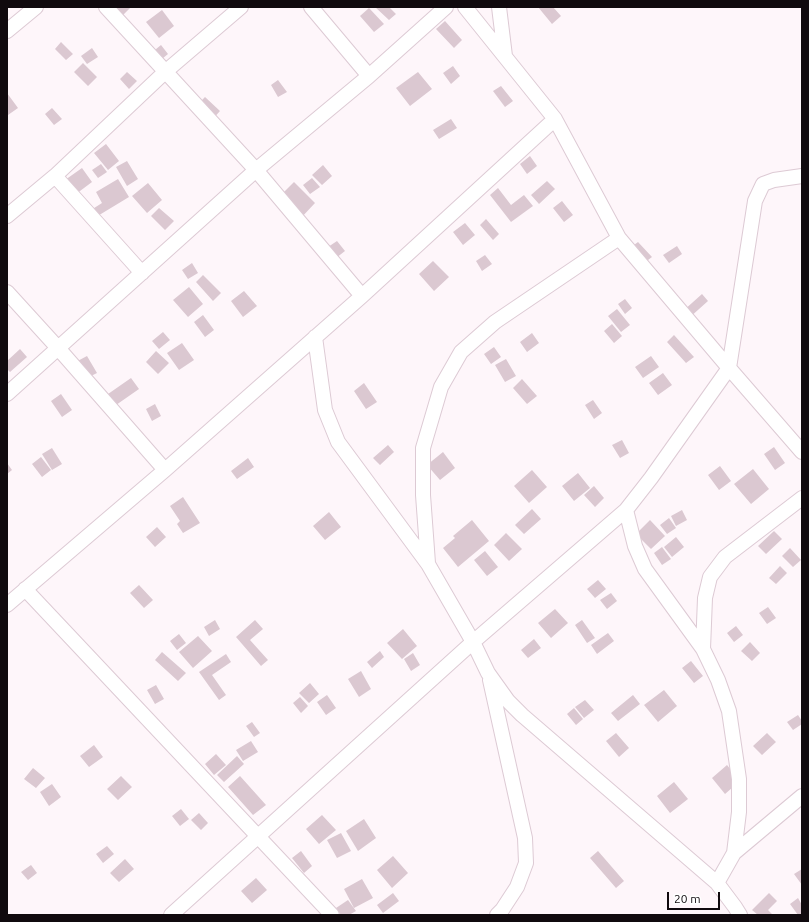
<!DOCTYPE html>
<style>
body{margin:0}
#map{position:relative;width:809px;height:922px;overflow:hidden;background:#fef6fa;font-family:Ubuntu,sans-serif}
canvas{display:block}
.frame{position:absolute;inset:0;border:8px solid #100a0e;pointer-events:none}
.scale{position:absolute;left:667px;top:892px;width:53px;height:18px;box-sizing:border-box;border:2px solid #100a0e;border-top:0;padding-left:5px;font-size:12px;line-height:14px;white-space:nowrap;color:#100a0e;-webkit-text-stroke:3px #fff;paint-order:stroke}
</style>
<div id="map">
<canvas width="809" height="922"></canvas>
<div class="frame"></div>
<div class="scale">20 m</div>
</div>
<script>
const context = document.querySelector('canvas').getContext('2d');
context.lineJoin = 'round';
function fill(path, color) { context.fillStyle = color; context.fill(path, 'evenodd'); }
const shape = rows => new Path2D(rows.map(r => 'M' + r).join(''));
function stroke(path, color, width, dash) { context.strokeStyle = color; context.lineWidth = width; context.lineCap = dash ? 'butt' : 'round'; context.setLineDash(dash || []); context.stroke(path); }
const building = shape([
 [105,7,131,7,118,20],
 [375,7,389,7,396,14,389,20],
 [538,7,553,7,561,16,552,24],
 [369,8,384,24,374,32,360,16],
 [162,10,174,26,159,38,146,22],
 [445,21,462,40,454,48,436,29],
 [61,42,73,54,66,60,55,49],
 [161,45,168,54,157,63,150,54],
 [92,48,98,57,87,64,81,56],
 [83,63,97,77,88,86,74,72],
 [453,66,460,76,451,84,443,73],
 [127,72,137,81,129,89,120,79],
 [418,72,432,89,410,106,396,88],
 [278,80,287,92,278,97,271,85],
 [501,86,513,101,505,107,493,91],
 [7,93,18,108,8,115,7,114],
 [205,97,220,111,211,121,196,106],
 [52,108,62,119,54,125,45,114],
 [451,119,457,128,439,139,433,130],
 [106,144,119,161,108,170,94,153],
 [530,156,537,166,527,174,520,164],
 [127,161,138,179,127,186,116,167],
 [101,164,107,172,98,178,92,170],
 [323,165,332,176,322,185,312,175],
 [82,168,92,182,76,194,65,180],
 [312,178,320,187,310,194,303,185],
 [118,179,129,197,96,217,91,210,102,203,96,192],
 [547,181,555,189,539,204,531,195],
 [294,182,315,203,300,219,278,198],
 [148,183,162,200,147,213,132,196],
 [498,188,511,205,524,195,533,206,511,222,490,195],
 [562,201,573,215,564,222,553,208],
 [159,208,174,221,165,230,151,216],
 [486,219,499,234,493,240,480,225],
 [465,223,475,235,463,245,453,232],
 [337,241,345,251,336,258,328,247],
 [638,242,652,257,644,263,630,248],
 [677,246,682,254,669,263,663,255],
 [485,255,492,264,482,271,476,261],
 [433,261,449,277,434,291,419,274],
 [192,263,198,273,188,279,182,270],
 [203,275,221,293,213,301,196,282],
 [189,287,203,304,188,317,173,300],
 [244,291,257,306,243,317,231,301],
 [702,294,708,301,689,318,683,311],
 [625,299,632,308,625,314,618,304],
 [617,309,630,325,621,332,608,316],
 [203,315,214,330,205,337,194,322],
 [612,324,622,336,614,343,604,331],
 [163,332,170,340,159,349,152,341],
 [532,333,539,343,527,352,520,342],
 [674,335,694,357,686,363,667,342],
 [182,343,194,360,179,370,167,353],
 [494,347,501,357,491,364,484,354],
 [20,349,27,357,10,372,7,369,7,361],
 [156,351,169,363,158,374,146,362],
 [87,356,97,373,81,381,72,364],
 [651,356,659,367,643,378,635,367],
 [506,359,516,376,505,382,495,365],
 [663,373,672,385,658,395,649,383],
 [131,378,139,389,106,412,98,401],
 [522,379,537,396,527,404,513,388],
 [364,383,377,402,366,409,354,391],
 [61,394,72,410,62,417,51,401],
 [593,400,602,413,594,419,585,405],
 [155,404,161,416,152,421,146,409],
 [622,440,629,453,620,458,612,445],
 [388,445,394,452,380,465,373,458],
 [774,447,785,463,775,470,764,454],
 [52,448,62,464,52,470,42,454],
 [443,452,455,468,440,480,427,465],
 [41,457,51,470,42,477,32,464],
 [248,458,254,467,237,479,231,471],
 [7,463,12,470,7,474],
 [720,466,731,481,719,490,708,475],
 [753,469,769,489,751,504,734,484],
 [532,470,547,487,529,503,514,486],
 [578,473,590,488,574,501,562,486],
 [594,486,604,498,595,507,584,495],
 [183,497,200,523,183,533,177,524,180,521,170,506],
 [532,509,541,519,524,534,515,525],
 [682,510,687,520,676,526,671,516],
 [329,512,341,527,325,540,313,526],
 [669,518,676,528,667,534,660,525],
 [472,520,489,541,458,567,443,548,455,538,453,536],
 [650,520,665,536,651,549,636,534],
 [157,527,166,537,155,547,146,537],
 [774,531,782,539,766,554,758,546],
 [506,533,522,549,509,561,494,545],
 [676,537,684,547,672,557,664,547],
 [662,547,671,559,662,565,654,553],
 [790,548,801,560,793,567,782,556],
 [485,551,498,567,487,576,474,560],
 [780,566,787,573,776,584,769,578],
 [598,580,606,589,595,598,587,589],
 [139,585,153,600,144,608,130,593],
 [611,593,617,601,607,609,600,600],
 [768,607,776,618,767,624,759,613],
 [555,609,568,623,551,638,538,623],
 [215,620,220,629,209,636,204,627],
 [255,620,263,629,250,640,268,660,261,666,236,637],
 [582,620,595,638,587,643,575,625],
 [736,626,743,635,734,642,727,633],
 [403,629,417,646,402,659,387,643],
 [608,633,614,641,597,654,591,645],
 [179,634,186,643,177,650,170,641],
 [198,636,212,651,193,668,179,652],
 [534,639,541,648,528,658,521,650],
 [750,642,760,653,752,661,741,651],
 [380,651,384,657,372,668,367,662],
 [162,652,186,673,178,681,155,660],
 [413,653,420,665,411,671,404,659],
 [226,654,231,662,212,675,226,695,219,700,199,672],
 [691,661,703,676,694,683,682,668],
 [361,671,371,689,359,697,348,679],
 [310,683,319,694,309,703,299,693],
 [156,685,164,699,155,704,147,690],
 [664,690,677,706,658,722,644,705],
 [327,695,336,708,326,715,317,702],
 [633,695,640,704,618,721,611,713],
 [300,697,308,706,301,713,293,703],
 [585,700,594,710,584,718,575,707],
 [574,708,583,719,576,725,567,714],
 [798,715,802,721,802,724,793,730,787,722],
 [252,722,260,733,254,737,246,726],
 [616,733,629,748,619,757,606,741],
 [767,733,776,742,762,755,753,746],
 [251,741,258,752,243,761,236,750],
 [94,745,103,757,89,767,80,756],
 [216,754,226,765,214,775,205,764],
 [237,756,244,764,224,782,217,775],
 [727,765,740,781,725,794,712,778],
 [33,768,45,778,36,788,24,779],
 [121,776,132,787,118,800,107,789],
 [240,776,266,805,253,815,228,787],
 [674,782,688,799,670,813,657,796],
 [52,784,61,797,49,806,40,792],
 [181,809,189,819,180,826,172,816],
 [199,813,208,823,201,830,191,820],
 [322,815,336,830,319,844,306,829],
 [364,819,376,838,358,851,346,831],
 [341,833,351,851,337,858,327,840],
 [107,846,114,854,103,863,96,854],
 [301,851,312,866,304,873,292,858],
 [598,851,624,881,616,888,590,858],
 [393,856,408,873,392,888,377,870],
 [125,859,134,869,119,882,110,873],
 [31,865,37,873,28,880,21,872],
 [802,869,802,885,794,874],
 [256,878,267,890,252,903,241,891],
 [362,879,373,898,354,908,344,889],
 [393,893,399,901,383,913,377,905],
 [769,893,777,901,768,910,773,915,758,915,752,910],
 [798,898,802,905,802,915,798,915,790,904],
 [348,900,356,911,349,915,341,915,336,908]
]);
const street = shape([
 [106,7,256,170,362,296],
 [311,7,369,76],
 [465,7,555,119,619,238,729,368,802,452],
 [499,7,505,56],
 [7,31,36,7],
 [55,176,142,273],
 [7,216,55,176,165,72,241,7],
 [7,292,58,348,165,470],
 [315,337,325,410,338,442,428,564,473,642,488,673,508,701,522,715,717,883,735,907,740,915],
 [7,394,256,170,369,76,446,7],
 [626,510,635,546,645,569,703,649,718,680,729,711,739,779,739,812,734,853],
 [428,563,423,495,423,448,441,387,461,352,495,322,619,238],
 [25,589,332,915],
 [7,605,165,470,362,296,555,119],
 [703,649,705,598,710,577,725,557,802,498],
 [490,680,525,838,526,863,517,887,502,910,497,915],
 [717,883,734,853,802,796],
 [171,915,473,642,626,510,651,478,729,368,755,201,763,184,774,180,802,176]
]);
fill(building, '#dbc8d1');
stroke(street, '#ddcad4', 16);
stroke(street, '#fff', 14);
</script>
